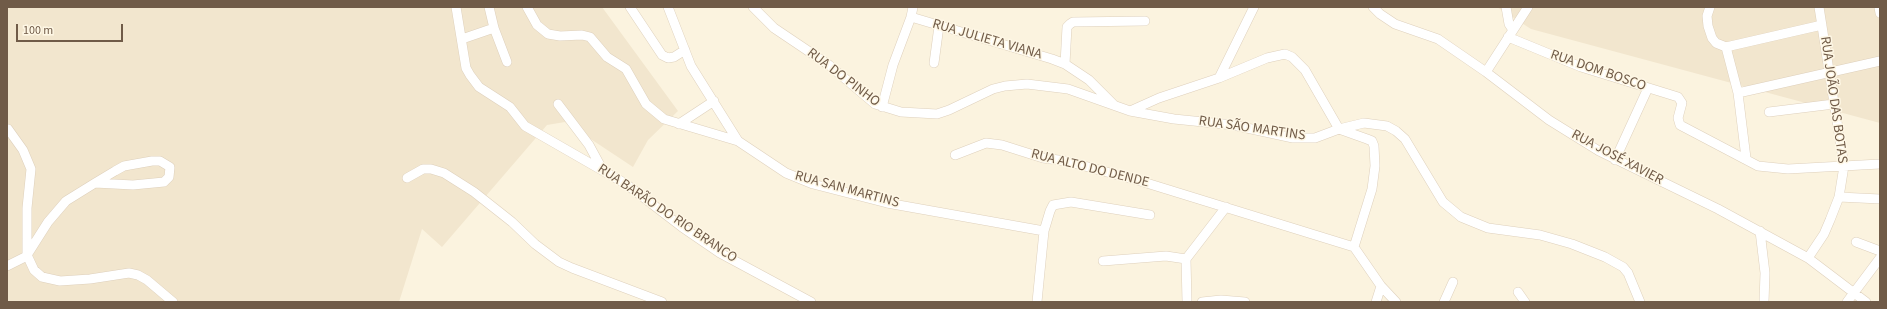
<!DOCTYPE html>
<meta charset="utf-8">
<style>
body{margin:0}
#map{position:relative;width:1887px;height:309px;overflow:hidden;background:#fbf3df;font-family:"Source Sans 3",sans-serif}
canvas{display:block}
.frame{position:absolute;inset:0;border:8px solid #705b48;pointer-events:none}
.scale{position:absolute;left:16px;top:24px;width:107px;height:18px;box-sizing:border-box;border:2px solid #705b48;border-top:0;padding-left:5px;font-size:12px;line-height:14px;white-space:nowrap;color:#705b48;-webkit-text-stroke:3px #fef7e5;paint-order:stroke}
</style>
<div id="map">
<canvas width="1887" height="309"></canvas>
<div class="frame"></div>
<div class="scale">100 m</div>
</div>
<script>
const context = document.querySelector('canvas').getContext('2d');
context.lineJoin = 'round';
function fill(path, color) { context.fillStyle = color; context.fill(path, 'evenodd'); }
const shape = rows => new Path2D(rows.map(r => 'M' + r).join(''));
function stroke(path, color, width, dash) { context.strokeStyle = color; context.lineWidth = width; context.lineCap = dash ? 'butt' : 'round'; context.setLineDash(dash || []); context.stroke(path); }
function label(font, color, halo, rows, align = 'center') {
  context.font = font + ' "Source Sans 3",sans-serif'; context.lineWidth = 3; context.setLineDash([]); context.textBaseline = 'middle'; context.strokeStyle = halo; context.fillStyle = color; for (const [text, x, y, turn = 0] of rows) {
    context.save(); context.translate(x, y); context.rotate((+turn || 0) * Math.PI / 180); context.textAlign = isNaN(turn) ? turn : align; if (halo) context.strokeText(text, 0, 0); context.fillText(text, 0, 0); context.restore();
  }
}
const residential = shape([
 [7,7,602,7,678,111,648,140,633,167,565,122,547,125,442,247,422,229,399,302,7,302],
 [1497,7,1880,7,1880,123,1531,29]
]);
const minor = shape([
 [456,7,466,68,470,75,479,87,510,107,525,126,626,184,682,227,720,253,811,302],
 [489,7,494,28,507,62],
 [527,7,537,25,548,34,560,36,582,35,590,37,607,57,626,69,646,104,664,119,738,141],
 [630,7,662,55,668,58,674,57,685,50],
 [668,7,691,66,738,141,786,173,813,184,887,203,1044,231],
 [753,7,774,28,829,65,875,104,901,112,937,114,949,110,993,89,1005,86,1027,84,1068,89,1130,111,1174,119,1233,125,1293,138,1315,138,1339,129,1364,123,1387,126,1396,131,1405,139,1443,202,1461,217,1488,228,1540,235,1572,244,1605,257,1623,267,1628,273,1640,302],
 [1373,7,1380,14,1395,24,1438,39,1486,72,1549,120,1599,151,1718,209,1808,258,1866,302],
 [1506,7,1509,24,1513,30],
 [1710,7,1707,16,1708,26,1712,38,1716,43,1726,47],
 [1879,7,1880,13],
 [911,17,913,7],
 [1508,37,1581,67,1678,97,1682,103,1678,118,1680,125,1758,166,1788,169,1880,164],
 [462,39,494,28],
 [934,63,939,26],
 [1065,64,1067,27,1070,24,1073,22,1145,21],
 [1486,72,1528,7],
 [1219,78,1254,7],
 [1738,93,1880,61],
 [558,104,589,145,602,169],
 [882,107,893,65,911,17,1052,59,1065,64,1089,80,1114,105],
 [1130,111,1159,98,1219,78,1267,58,1285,54,1292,57,1305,70,1339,129,1367,139,1372,141,1374,146,1375,166,1372,189,1354,247],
 [1769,112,1834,104],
 [679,124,714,101],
 [8,129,23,150,31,169,27,208,27,254],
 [955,155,986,143,1002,145,1043,158,1066,161,1140,181,1354,247,1381,286,1396,302],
 [1746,158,1738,93,1726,47,1822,25],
 [1615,160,1648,88],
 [407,178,423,169,431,169,444,173,474,192,512,222,535,244,559,262,572,268,662,302],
 [95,183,133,185,164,182,169,177,170,167,160,161,152,161,124,166,115,171,95,183,66,201,48,222,27,255,34,270,42,277,60,281,90,279,129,273,138,275,147,280,173,302],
 [1839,197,1880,199],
 [1760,231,1765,273,1764,302],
 [1856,242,1880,251],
 [1808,258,1824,234,1830,220,1839,197,1844,166,1819,7],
 [1103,261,1166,256,1186,259],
 [7,266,27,256],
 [1518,292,1525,302],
 [1037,302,1044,231,1050,211,1053,205,1071,202,1150,215],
 [1187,302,1186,259,1226,207],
 [1202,302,1221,300,1245,302],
 [1376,302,1381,286],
 [1444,302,1453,282],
 [1847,302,1880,258]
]);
const streetNames = [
 ["RUA JULIETA VIANA",987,40,16],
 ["RUA DOM BOSCO",1598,71,19],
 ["RUA DO PINHO",843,78,37],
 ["RUA JOÃO DAS BOTAS",1833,100,82],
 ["RUA SÃO MARTINS",1252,129,8],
 ["RUA JOSÉ XAVIER",1617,158,28],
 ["RUA ALTO DO DENDE",1090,169,14],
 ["RUA SAN MARTINS",847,190,15],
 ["RUA BARÃO DO RIO BRANCO",667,214,34]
];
fill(residential, '#f2e6ce');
stroke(minor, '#ded0bc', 10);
stroke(minor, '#fff', 9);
label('14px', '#705b48', '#fef7e5', streetNames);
</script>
